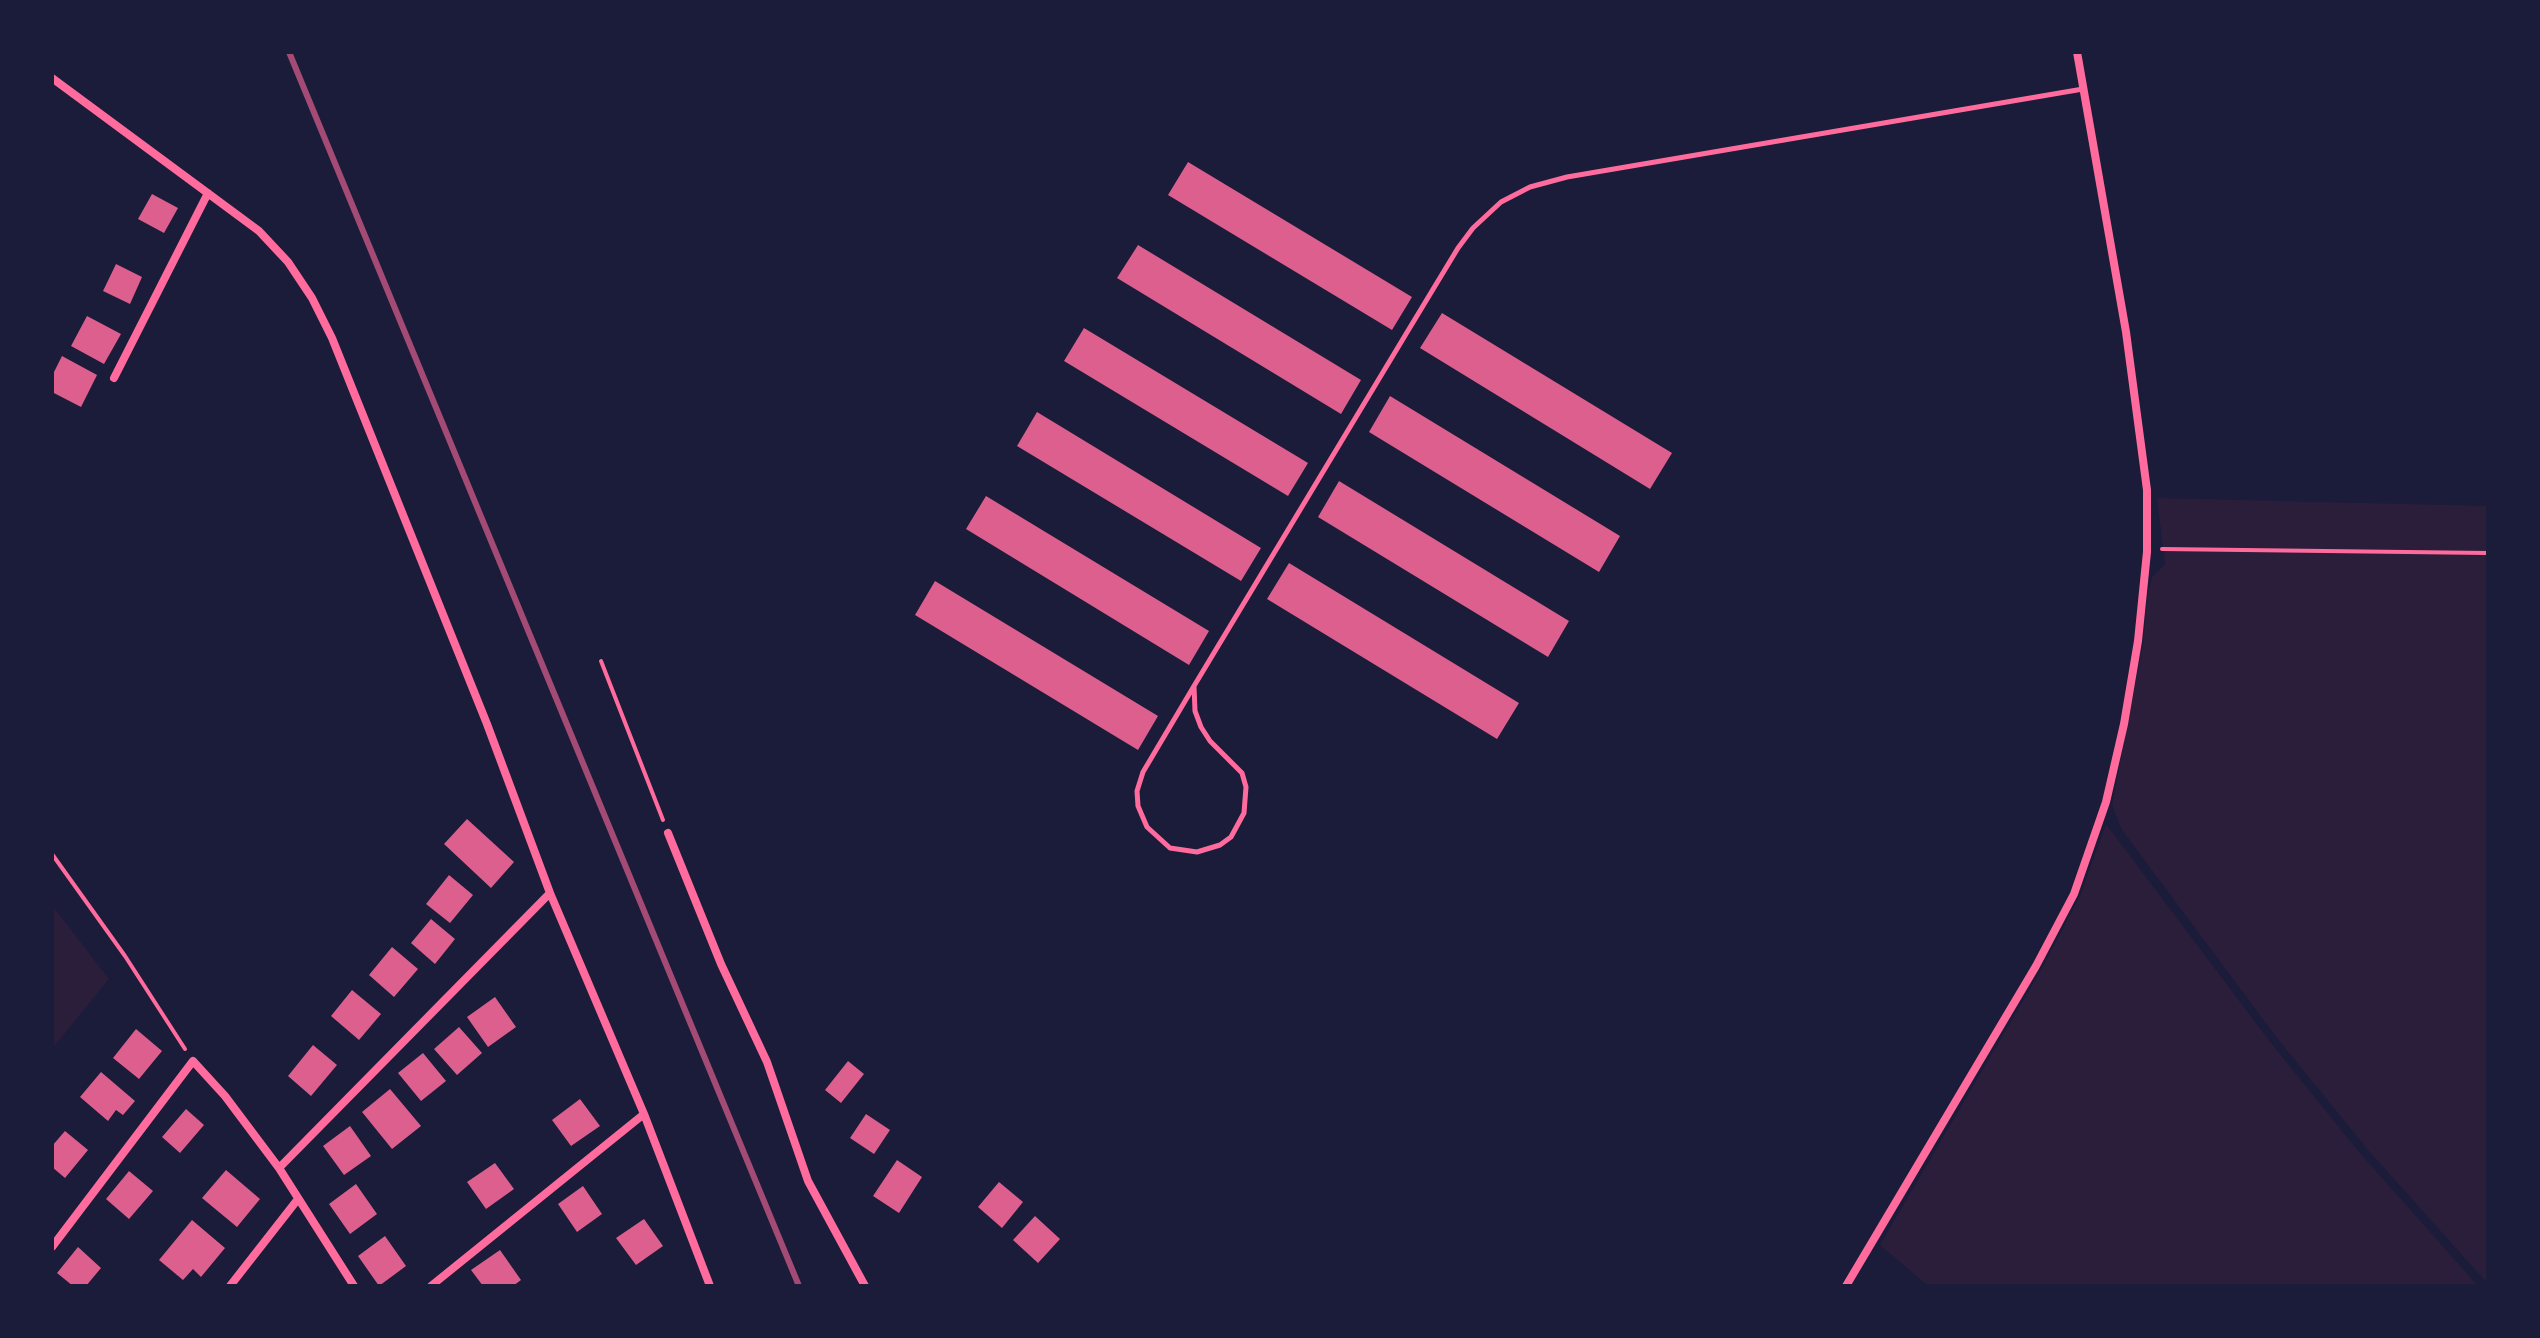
<!DOCTYPE html>
<style>
body{margin:0}
#map{position:relative;width:2540px;height:1338px;overflow:hidden;background:#1b1b3a;font-family:Signika,sans-serif}
canvas{display:block}
.frame{position:absolute;inset:0;border:54px solid #1b1b3a;pointer-events:none}
</style>
<div id="map">
<canvas width="2540" height="1338"></canvas>
<div class="frame"></div>
</div>
<script>
const context = document.querySelector('canvas').getContext('2d');
context.lineJoin = 'round';
function fill(path, color) { context.fillStyle = color; context.fill(path, 'evenodd'); }
const shape = rows => new Path2D(rows.map(r => 'M' + r).join(''));
function stroke(path, color, width, dash) { context.strokeStyle = color; context.lineWidth = width; context.lineCap = dash ? 'butt' : 'round'; context.setLineDash(dash || []); context.stroke(path); }
const green = shape([
 [2157,498,2488,506,2488,1284,2368,1150,2277,1038,2122,830,2112,805,2143,644,2148,592,2152,577,2165,564],
 [2106,824,2271,1043,2359,1152,2478,1286,1928,1286,1880,1245,2041,970,2080,896],
 [52,905,109,979,52,1049]
]);
const building = shape([
 [1188,162,1412,297,1392,330,1168,195],
 [152,194,178,208,164,233,138,219],
 [1138,245,1361,380,1341,414,1117,278],
 [116,264,142,277,130,304,103,291],
 [1442,313,1672,453,1650,489,1420,348],
 [87,316,121,334,104,364,71,346],
 [1084,328,1308,463,1288,496,1064,361],
 [62,356,97,375,81,407,52,392,52,376],
 [1390,396,1620,536,1599,572,1369,432],
 [1037,412,1261,548,1241,581,1017,446],
 [1339,481,1569,621,1548,657,1318,517],
 [986,496,1209,631,1189,665,966,529],
 [1289,563,1519,703,1497,739,1267,599],
 [935,581,1158,716,1138,750,915,615],
 [467,819,514,862,491,888,444,844],
 [449,875,473,895,450,923,426,904],
 [431,919,455,939,435,964,411,943],
 [392,947,418,969,394,997,369,975],
 [352,990,381,1014,359,1040,331,1016],
 [495,997,516,1027,488,1047,467,1017],
 [459,1027,482,1053,457,1075,434,1049],
 [136,1029,162,1051,139,1079,113,1058],
 [313,1045,337,1065,311,1096,288,1076],
 [423,1053,446,1081,421,1101,398,1073],
 [848,1061,864,1074,841,1103,825,1090],
 [101,1072,135,1101,123,1115,116,1110,108,1121,80,1097],
 [390,1089,421,1126,392,1149,362,1112],
 [580,1099,600,1126,571,1146,552,1120],
 [186,1109,204,1125,180,1153,162,1137],
 [866,1114,890,1130,874,1154,850,1138],
 [350,1126,371,1156,344,1175,323,1146],
 [65,1131,88,1150,65,1178,52,1167,52,1146],
 [897,1160,922,1177,899,1213,873,1196],
 [495,1163,514,1189,486,1209,467,1182],
 [226,1170,260,1199,237,1227,202,1198],
 [129,1171,153,1191,129,1219,106,1199],
 [999,1182,1023,1202,1002,1228,978,1207],
 [356,1184,377,1214,350,1234,329,1204],
 [583,1186,602,1214,577,1232,558,1204],
 [1035,1216,1060,1239,1038,1263,1013,1240],
 [644,1219,663,1246,636,1265,616,1238],
 [192,1220,225,1248,201,1277,193,1269,183,1280,159,1260],
 [385,1236,406,1266,379,1286,358,1256],
 [78,1247,101,1268,86,1286,73,1286,57,1273],
 [500,1250,521,1280,513,1286,483,1286,471,1270]
]);
const path = shape([
 [2162,549,2488,553],
 [601,661,663,820],
 [52,854,125,956,185,1049]
]);
const service = shape([
 [1194,686,1195,711,1201,727,1210,741,1242,773,1246,787,1244,813,1231,837,1220,845,1197,852,1170,848,1147,827,1138,806,1137,791,1143,772,1194,686,1406,334,1458,248,1473,228,1501,202,1530,187,1567,177,2083,89]
]);
const minor = shape([
 [52,78,259,231,288,262,312,298,332,338,487,724,550,893,644,1114,710,1286],
 [114,378,208,193],
 [668,833,721,964,767,1062,808,1181,865,1286],
 [279,1168,550,893],
 [52,1247,193,1061,225,1096,279,1168,354,1286],
 [230,1286,298,1199],
 [431,1286,644,1114],
 [1846,1286,2036,966,2074,894,2106,802,2124,724,2138,641,2147,552,2147,490,2126,332,2077,52]
]);
const rail = shape([
 [289,52,799,1286]
]);
fill(green, '#2a1e3b');
fill(building, '#dd5f8e');
stroke(path, '#ff6b9d', 4);
stroke(service, '#ff6b9d', 5);
stroke(minor, '#ff6b9d', 8);
stroke(rail, '#a44b75', 6);
</script>
